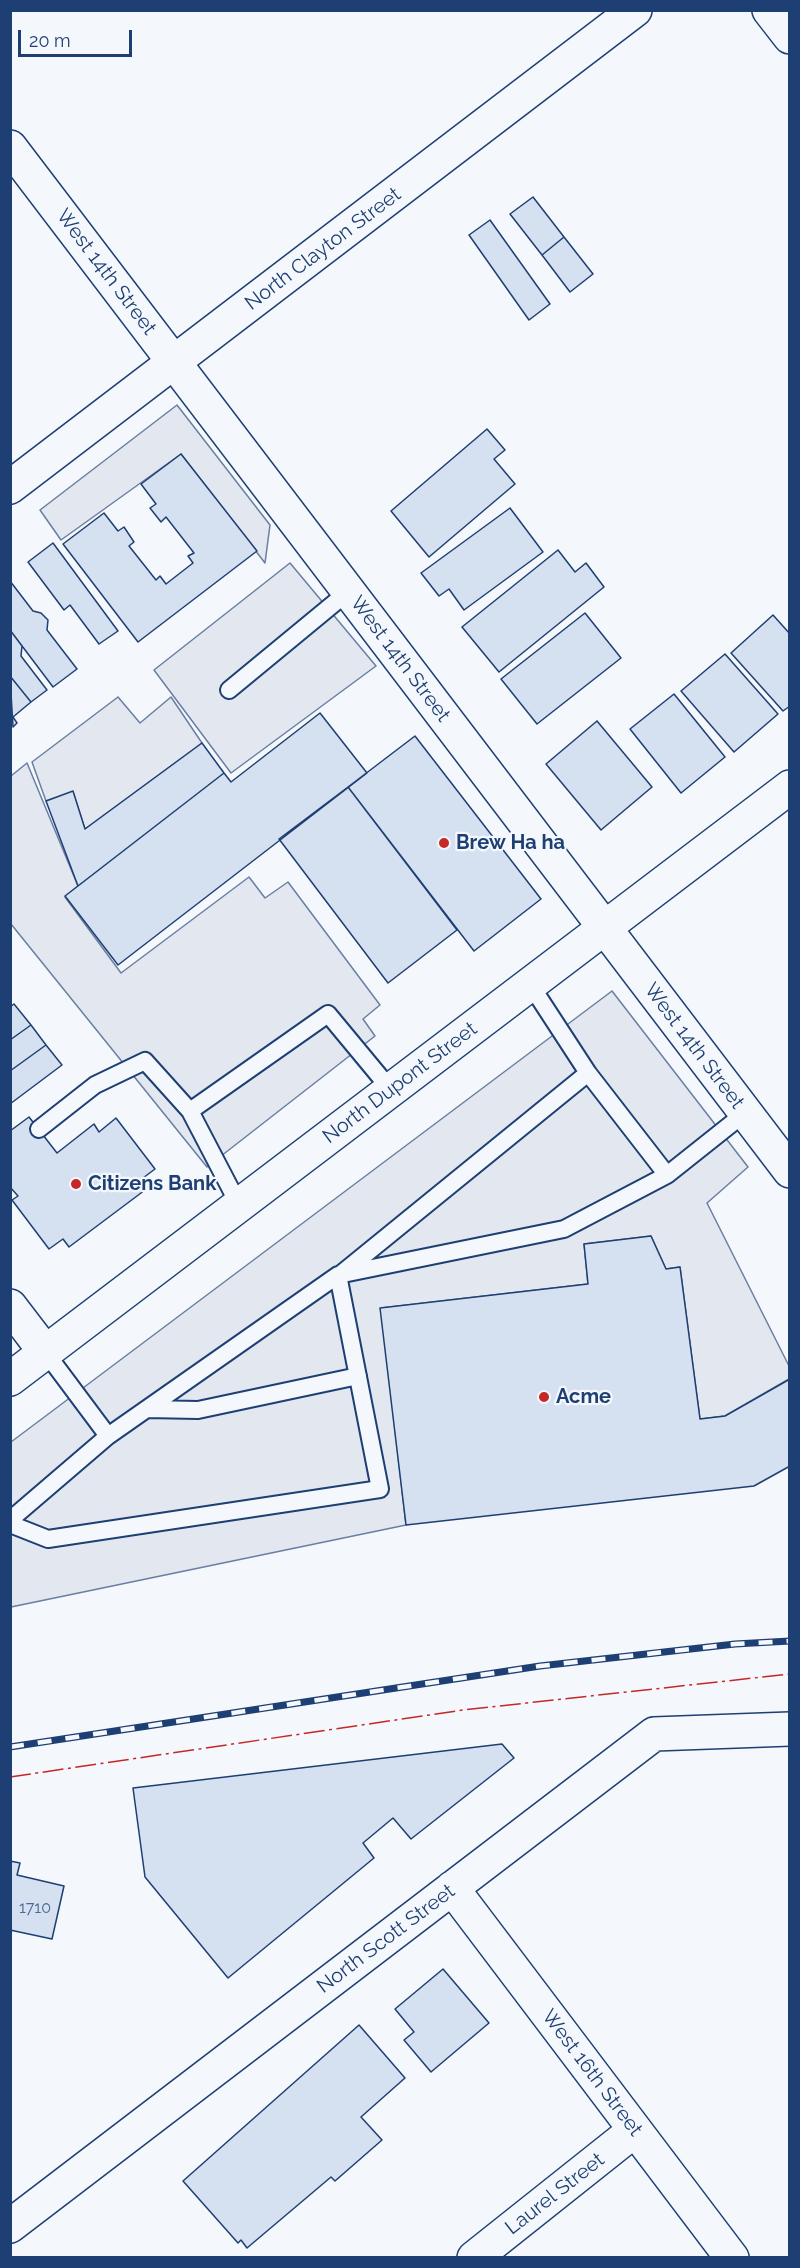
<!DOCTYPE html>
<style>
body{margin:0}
#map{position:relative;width:800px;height:2268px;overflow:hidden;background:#f4f7fb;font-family:Raleway,sans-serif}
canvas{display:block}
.frame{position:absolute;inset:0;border:12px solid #1d3f73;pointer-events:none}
.scale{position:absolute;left:18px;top:30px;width:114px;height:27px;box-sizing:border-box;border:3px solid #1d3f73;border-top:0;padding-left:8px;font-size:18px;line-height:21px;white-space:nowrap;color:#1d3f73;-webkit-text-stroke:4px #f4f7fb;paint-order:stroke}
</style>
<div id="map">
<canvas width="800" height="2268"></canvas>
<div class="frame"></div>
<div class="scale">20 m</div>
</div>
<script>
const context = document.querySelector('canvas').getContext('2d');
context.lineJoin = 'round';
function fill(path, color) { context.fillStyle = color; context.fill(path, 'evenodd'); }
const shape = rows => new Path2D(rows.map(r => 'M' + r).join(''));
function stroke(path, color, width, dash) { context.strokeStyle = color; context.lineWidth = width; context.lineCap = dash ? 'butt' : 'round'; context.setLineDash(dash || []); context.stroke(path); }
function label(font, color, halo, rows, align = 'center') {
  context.font = font + ' Raleway,sans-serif'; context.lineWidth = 4.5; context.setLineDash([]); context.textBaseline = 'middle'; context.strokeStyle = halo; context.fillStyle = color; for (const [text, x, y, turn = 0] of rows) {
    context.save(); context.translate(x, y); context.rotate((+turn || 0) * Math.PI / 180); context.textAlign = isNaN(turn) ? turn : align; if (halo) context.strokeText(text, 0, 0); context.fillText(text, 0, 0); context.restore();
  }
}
const parking = shape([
 [177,405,270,525,265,563,181,454,61,540,40,510,177,405],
 [290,563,376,666,231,773,154,670,290,563],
 [118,697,140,723,171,697,202,743,85,829,73,792,46,801,32,762,118,697],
 [27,763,78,886,65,897,121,973,249,877,265,898,288,882,380,1005,363,1019,375,1036,207,1167,11,924,11,776,27,763],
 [612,991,748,1167,707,1203,789,1366,789,1379,725,1416,700,1419,680,1267,666,1269,651,1236,584,1244,588,1284,381,1308,406,1525,11,1607,11,1442,612,991]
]);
const building = shape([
 [533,197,564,237,542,255,510,214,533,197],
 [490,220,550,304,529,320,469,235,490,220],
 [564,237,593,274,570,292,542,255,564,237],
 [487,429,505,450,494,459,515,484,429,557,391,511,487,429],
 [181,454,257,551,138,642,63,544,104,513,118,531,124,527,134,542,129,546,156,580,160,576,166,584,193,563,188,556,194,553,166,517,161,522,150,508,156,504,141,484,181,454],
 [510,508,543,552,464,610,449,589,439,596,421,573,510,508],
 [53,543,118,631,99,644,70,605,64,610,28,562,53,543],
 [558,550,575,572,586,563,604,587,499,672,462,627,558,550],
 [10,581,33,611,41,613,48,620,47,630,77,669,53,687,10,630,10,581],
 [585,613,621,658,537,724,501,679,585,613],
 [773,615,790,634,790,706,783,711,731,653,773,615],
 [10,630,22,646,21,656,47,690,31,702,10,676,10,630],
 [725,654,778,714,734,752,681,691,725,654],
 [10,676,31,702,13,717,17,723,13,727,10,676],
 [674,694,725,757,681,793,630,729,674,694],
 [320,713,367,773,118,965,65,896,224,773,231,782,320,713],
 [597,721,652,787,601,830,546,764,597,721],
 [415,736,541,899,474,951,348,787,415,736],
 [202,743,224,773,78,886,46,801,73,791,85,829,202,743],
 [348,787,457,930,388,983,279,839,348,787],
 [14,1004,31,1025,10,1040,10,1007,14,1004],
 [31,1025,46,1045,10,1071,10,1040,31,1025],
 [46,1045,62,1065,10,1104,10,1071,46,1045],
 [29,1117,57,1153,94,1124,99,1132,116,1118,155,1169,139,1181,145,1190,69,1247,63,1239,49,1249,12,1200,18,1196,10,1187,10,1131,29,1117],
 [651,1236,666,1269,680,1267,700,1419,725,1416,790,1379,790,1466,754,1486,406,1525,380,1308,588,1284,584,1244,651,1236],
 [502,1744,514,1758,411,1839,393,1818,363,1843,374,1858,228,1978,145,1877,133,1788,502,1744],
 [10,1861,20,1863,17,1875,64,1886,52,1939,10,1930,10,1861],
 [443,1969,489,2023,431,2072,404,2040,414,2032,395,2009,443,1969],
 [359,2025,405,2078,361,2117,382,2140,335,2181,331,2177,247,2248,241,2240,238,2243,183,2181,359,2025]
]);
const service = shape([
 [229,690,349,591],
 [39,1129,95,1085,145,1061,190,1111],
 [667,1175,745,1113],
 [239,1205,190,1111,328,1014,391,1090],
 [341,1274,588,1073,530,984],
 [338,1275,564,1229,667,1175,588,1073],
 [147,1409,198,1410,358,1376],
 [10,1520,108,1436,46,1353],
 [10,1524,48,1539,380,1489,338,1275,108,1436]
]);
const minor = shape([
 [769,10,790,37],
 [10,147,790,1171],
 [10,1306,46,1353],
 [452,1888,732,2258],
 [10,2226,654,1734,790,1729],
 [474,2258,635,2130]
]);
const tertiary = shape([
 [10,487,635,10],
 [10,1379,790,787]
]);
const rail = shape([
 [10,1747,540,1666,735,1644,790,1641]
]);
const power = shape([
 [10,1777,463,1710,790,1674]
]);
const markers = [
 [444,843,6,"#c62828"],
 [76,1184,6,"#c62828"],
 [544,1397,6,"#c62828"]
];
const numberNames = [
 ["1710",35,1908]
];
const streetNames = [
 ["North Clayton Street",323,249,-37],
 ["West 14th Street",106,272,53],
 ["West 14th Street",400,659,53],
 ["West 14th Street",694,1046,53],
 ["North Dupont Street",400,1083,-37],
 ["North Scott Street",386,1939,-37],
 ["West 16th Street",592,2073,53],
 ["Laurel Street",555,2194,-38]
];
const poiNames = [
 ["Brew Ha ha",456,843],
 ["Citizens Bank",88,1184],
 ["Acme",556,1397]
];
fill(parking, '#e3e8f0');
stroke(parking, '#687fa3', 1.5);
fill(building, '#d5e0f0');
stroke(building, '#1d3f73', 1.5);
stroke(service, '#1d3f73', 20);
stroke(minor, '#1d3f73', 36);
stroke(tertiary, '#1d3f73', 36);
stroke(service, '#f4f7fb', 16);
stroke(minor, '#f4f7fb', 33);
stroke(tertiary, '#f4f7fb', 33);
stroke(rail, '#1d3f73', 7);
stroke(rail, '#f4f7fb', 4.5, [14]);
stroke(power, '#c62828', 1.5, [21, 4.5, 3, 4.5]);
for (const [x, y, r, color] of markers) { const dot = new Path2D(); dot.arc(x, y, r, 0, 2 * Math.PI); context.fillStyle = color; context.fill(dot); stroke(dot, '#f4f7fb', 2); }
label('16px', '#4b6792', null, numberNames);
label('20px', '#1d3f73', '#f4f7fb', streetNames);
label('bold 20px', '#1d3f73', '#f4f7fb', poiNames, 'left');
</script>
